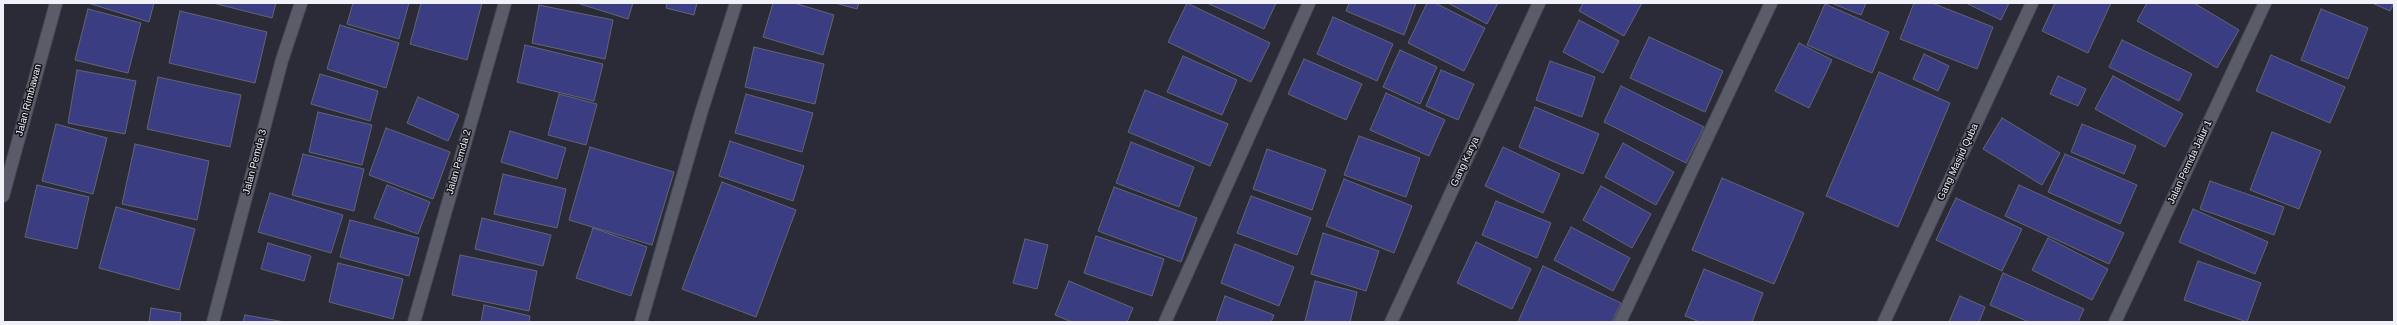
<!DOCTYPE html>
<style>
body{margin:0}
#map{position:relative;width:2397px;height:325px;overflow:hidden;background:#2a2b37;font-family:Arial,sans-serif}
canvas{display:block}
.frame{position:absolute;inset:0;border:4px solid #f0f1f9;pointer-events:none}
</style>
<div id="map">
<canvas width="2397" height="325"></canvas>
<div class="frame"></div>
</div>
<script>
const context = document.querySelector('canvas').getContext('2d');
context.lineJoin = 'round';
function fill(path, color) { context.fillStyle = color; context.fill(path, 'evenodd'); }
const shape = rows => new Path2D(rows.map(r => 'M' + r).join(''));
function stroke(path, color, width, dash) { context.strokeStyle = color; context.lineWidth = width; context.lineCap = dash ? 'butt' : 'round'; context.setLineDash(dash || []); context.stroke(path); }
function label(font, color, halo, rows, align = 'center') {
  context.font = font + ' Arial,sans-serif'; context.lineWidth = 3; context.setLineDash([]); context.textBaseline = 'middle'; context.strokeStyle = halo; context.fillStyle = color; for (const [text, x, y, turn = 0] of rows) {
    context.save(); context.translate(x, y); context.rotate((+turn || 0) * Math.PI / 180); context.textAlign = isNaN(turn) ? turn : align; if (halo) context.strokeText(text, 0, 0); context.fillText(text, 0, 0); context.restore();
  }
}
const building = shape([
 [88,3,154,3,149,22,88,3],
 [213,3,276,3,272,18,213,3],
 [353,3,409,3,399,39,347,24,353,3],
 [421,3,482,3,467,60,410,44,421,3],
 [577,3,633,3,628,19,577,3],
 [667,3,697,3,694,15,666,8,667,3],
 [773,3,794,3,834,15,823,55,763,37,773,3],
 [835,3,859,3,857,9,835,3],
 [1187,3,1270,43,1251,82,1168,42,1187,3],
 [1207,3,1276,3,1264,29,1207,3],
 [1349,3,1416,3,1404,35,1346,11,1349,3],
 [1427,3,1435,3,1485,28,1464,71,1408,43,1427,3],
 [1448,3,1498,3,1487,24,1448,3],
 [1583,3,1642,3,1624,36,1579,11,1583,3],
 [1831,3,1866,3,1861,15,1831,3],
 [1914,3,1932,3,1993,27,1977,69,1900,39,1914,3],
 [1966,3,2009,3,2001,20,1966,3],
 [2055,3,2111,3,2088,53,2042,31,2055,3],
 [2147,3,2194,3,2239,30,2217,68,2137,21,2147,3],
 [2372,3,2394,3,2390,11,2372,3],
 [1825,4,1889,32,1872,73,1807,45,1825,4],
 [539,5,613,20,605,59,532,43,539,5],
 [88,9,141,23,128,73,75,60,88,9],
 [2321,9,2368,28,2348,79,2301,60,2321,9],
 [180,11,267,32,255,83,169,63,180,11],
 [1333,17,1393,44,1377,81,1317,54,1333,17],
 [1579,20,1619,41,1603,73,1563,52,1579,20],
 [340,25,399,43,386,88,327,69,340,25],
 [1649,37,1723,71,1705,112,1630,78,1649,37],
 [2122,40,2192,74,2179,101,2109,67,2122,40],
 [1799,43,1832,60,1809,108,1775,91,1799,43],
 [525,45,603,64,594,101,517,82,525,45],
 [754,47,824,64,815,104,745,87,754,47],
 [1400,50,1437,67,1420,104,1383,87,1400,50],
 [1924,54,1949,66,1938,91,1913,79,1924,54],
 [2271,55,2345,87,2330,123,2256,91,2271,55],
 [1183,56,1237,80,1222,115,1167,92,1183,56],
 [1304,59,1362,84,1346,120,1288,94,1304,59],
 [1550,61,1595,77,1582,117,1536,100,1550,61],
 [77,70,136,81,125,134,68,123,77,70],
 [1441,70,1474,84,1458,120,1426,106,1441,70],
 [1879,72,1950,103,1898,227,1826,196,1879,72],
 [320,74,378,91,370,121,311,104,320,74],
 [2058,76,2086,89,2078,106,2050,94,2058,76],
 [2113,76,2183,114,2165,147,2095,109,2113,76],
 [158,77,241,95,230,147,147,129,158,77],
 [1621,86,1704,127,1686,163,1604,122,1621,86],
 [1145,90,1228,124,1210,166,1128,132,1145,90],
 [1386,93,1445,120,1429,156,1370,130,1386,93],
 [559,94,597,104,586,145,548,135,559,94],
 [746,94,813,113,802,152,735,133,746,94],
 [418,97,459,115,448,141,407,123,418,97],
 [1535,107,1599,134,1583,174,1519,147,1535,107],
 [318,112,372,125,362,165,309,152,318,112],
 [2002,118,2060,153,2042,185,1983,149,2002,118],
 [56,124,107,138,93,194,42,181,56,124],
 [2082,124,2136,146,2124,174,2071,152,2082,124],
 [386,128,450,152,433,199,369,175,386,128],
 [510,131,566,148,557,179,501,162,510,131],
 [2272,132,2321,151,2299,209,2250,190,2272,132],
 [1359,136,1420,158,1406,197,1344,175,1359,136],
 [730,141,804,166,793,201,719,176,730,141],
 [1131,142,1194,167,1179,207,1116,183,1131,142],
 [1623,143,1674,172,1656,205,1605,177,1623,143],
 [135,144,209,161,197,220,122,204,135,144],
 [590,147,674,172,652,245,569,220,590,147],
 [1503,147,1560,174,1543,213,1485,186,1503,147],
 [1267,149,1326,170,1312,210,1253,189,1267,149],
 [303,154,364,169,354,211,292,195,303,154],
 [2065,154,2137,185,2120,224,2048,192,2065,154],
 [503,174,566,189,557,228,494,214,503,174],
 [1722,178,1804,213,1774,284,1692,250,1722,178],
 [1344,179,1412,206,1394,253,1326,226,1344,179],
 [2210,181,2284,207,2274,235,2200,209,2210,181],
 [722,182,796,210,756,317,682,289,722,182],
 [37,185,89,197,77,249,25,237,37,185],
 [387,185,430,202,418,234,374,218,387,185],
 [2019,185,2124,233,2109,264,2005,216,2019,185],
 [1601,186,1651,214,1632,248,1583,220,1601,186],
 [1114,187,1197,218,1181,262,1098,231,1114,187],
 [270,193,343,215,331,253,258,232,270,193],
 [1251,196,1311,218,1297,255,1237,233,1251,196],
 [1956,198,2022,229,2002,271,1936,240,1956,198],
 [1496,201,1551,223,1537,258,1482,235,1496,201],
 [116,207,195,229,179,290,99,268,116,207],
 [2193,209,2268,242,2255,274,2179,242,2193,209],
 [482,218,551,235,543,266,475,249,482,218],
 [350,220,419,238,409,276,340,257,350,220],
 [1571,227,1630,258,1613,291,1554,260,1571,227],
 [593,228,647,247,631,296,576,278,593,228],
 [1323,233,1379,251,1366,291,1311,274,1323,233],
 [1096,236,1164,259,1152,296,1084,273,1096,236],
 [2048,238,2108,269,2092,300,2032,270,2048,238],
 [1025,239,1048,245,1037,289,1013,283,1025,239],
 [1476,242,1531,269,1512,309,1457,283,1476,242],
 [268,243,311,256,304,281,261,269,268,243],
 [1235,244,1294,267,1279,306,1221,283,1235,244],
 [460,255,537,271,529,311,452,295,460,255],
 [2198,261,2261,283,2247,322,2184,300,2198,261],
 [338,263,403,279,393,319,329,302,338,263],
 [1543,266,1621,303,1612,322,1518,322,1543,266],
 [1704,269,1763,293,1752,322,1700,322,1685,316,1704,269],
 [2003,273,2084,309,2078,322,2029,322,1990,305,2003,273],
 [1069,281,1133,308,1127,322,1072,322,1055,315,1069,281],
 [1315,281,1357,292,1350,322,1305,321,1315,281],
 [1225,296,1274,315,1271,322,1216,322,1225,296],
 [1960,296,1985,307,1979,322,1949,322,1960,296],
 [484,305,530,316,529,322,481,322,484,305],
 [151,308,181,313,180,322,149,322,151,308],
 [245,315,285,322,243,322,245,315]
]);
const street = shape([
 [3,196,56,3],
 [213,322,282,60,301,3],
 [414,322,505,3],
 [641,322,701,113,736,3],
 [1165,322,1309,3],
 [1391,322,1539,3],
 [1620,322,1771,3],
 [1884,322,2032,3],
 [2115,322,2265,3]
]);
const streetNames = [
 ["Jalan Rimbawan",29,100,-75],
 ["Jalan Pemda 3",255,162,-75],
 ["Jalan Pemda 2",459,162,-74],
 ["Gang Karya",1465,162,-65],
 ["Gang Masjid Quba",1958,162,-65],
 ["Jalan Pemda Jalur 1",2190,162,-65]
];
fill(building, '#3b3d83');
stroke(building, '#636573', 1);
stroke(street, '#474953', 14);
stroke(street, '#5a5c6a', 12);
label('10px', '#f0f1f9', '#13141a', streetNames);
</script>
